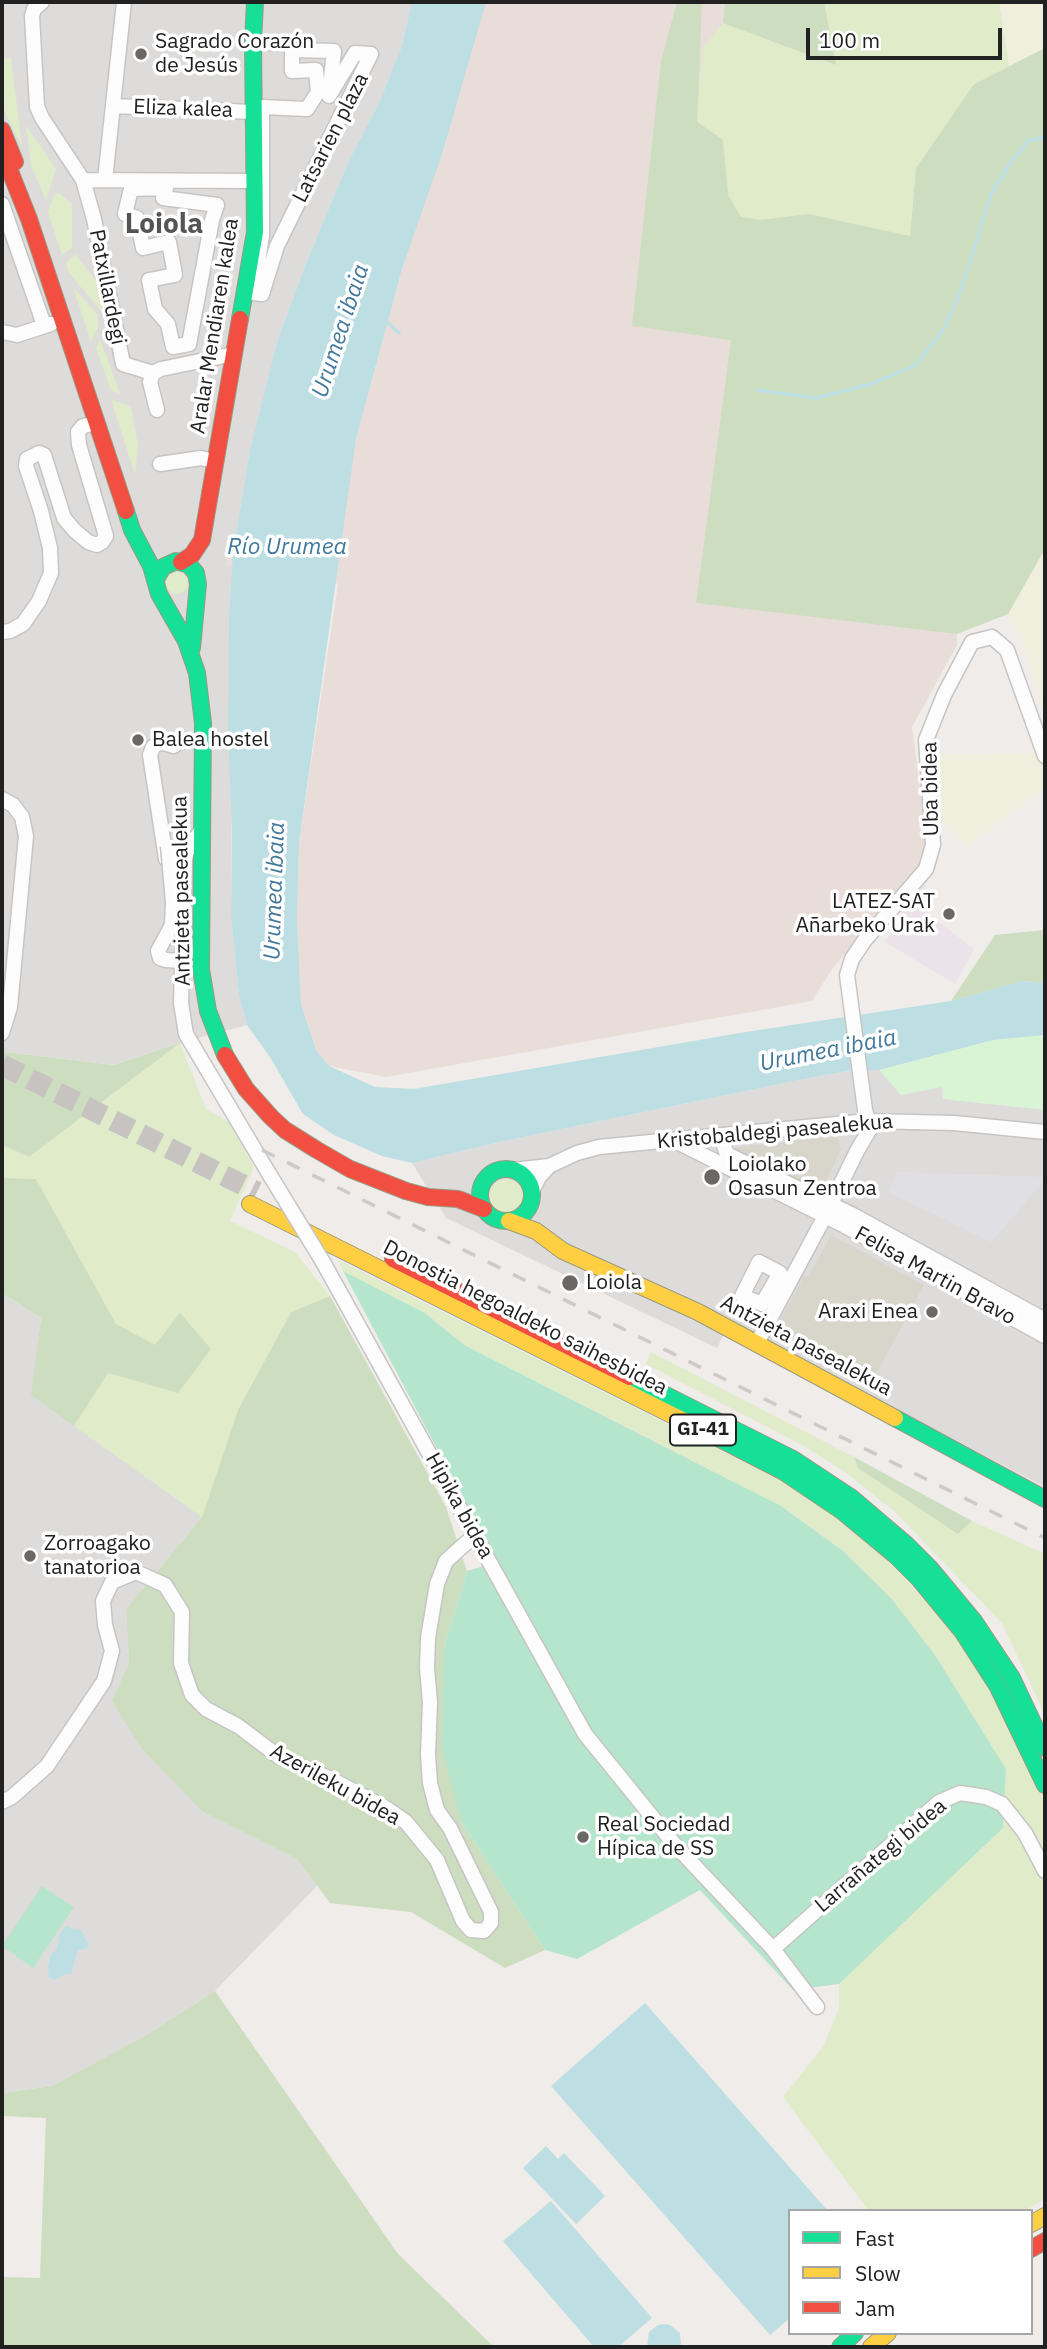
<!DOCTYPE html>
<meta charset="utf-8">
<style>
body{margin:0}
#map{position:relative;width:1047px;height:2349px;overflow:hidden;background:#efece9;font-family:"IBM Plex Sans",sans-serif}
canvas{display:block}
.frame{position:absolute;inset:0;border:4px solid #212121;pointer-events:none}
.legend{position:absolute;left:788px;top:2209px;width:245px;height:126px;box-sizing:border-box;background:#fff;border:2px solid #a6a6a6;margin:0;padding:9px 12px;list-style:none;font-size:21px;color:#212121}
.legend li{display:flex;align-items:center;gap:14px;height:35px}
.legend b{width:35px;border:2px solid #a6a6a6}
.scale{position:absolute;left:806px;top:28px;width:196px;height:32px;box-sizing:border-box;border:4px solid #212121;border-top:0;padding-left:9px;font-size:21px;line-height:24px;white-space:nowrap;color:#212121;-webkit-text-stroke:5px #fff;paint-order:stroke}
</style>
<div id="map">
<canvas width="1047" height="2349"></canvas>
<div class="frame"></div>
<ul class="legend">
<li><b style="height:9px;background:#16e098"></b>Fast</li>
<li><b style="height:9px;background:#ffcf43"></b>Slow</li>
<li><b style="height:9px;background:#f24e42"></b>Jam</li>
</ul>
<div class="scale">100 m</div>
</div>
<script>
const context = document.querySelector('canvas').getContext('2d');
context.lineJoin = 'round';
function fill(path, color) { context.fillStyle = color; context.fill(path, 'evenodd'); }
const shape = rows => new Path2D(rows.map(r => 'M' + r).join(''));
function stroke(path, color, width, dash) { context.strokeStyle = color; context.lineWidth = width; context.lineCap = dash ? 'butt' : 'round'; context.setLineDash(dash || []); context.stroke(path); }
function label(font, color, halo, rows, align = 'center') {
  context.font = font + ' "IBM Plex Sans",sans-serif'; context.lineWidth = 7; context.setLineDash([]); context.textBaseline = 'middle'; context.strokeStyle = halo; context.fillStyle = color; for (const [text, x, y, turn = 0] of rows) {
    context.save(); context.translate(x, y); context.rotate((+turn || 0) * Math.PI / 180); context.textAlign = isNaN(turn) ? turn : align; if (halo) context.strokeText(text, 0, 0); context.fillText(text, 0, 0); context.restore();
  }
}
const residential = shape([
 [2,2,412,2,401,48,379,103,349,160,303,271,277,342,250,450,233,551,231,915,239,996,247,1025,180,1043,114,1065,6,1052,2,1057],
 [1045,1035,1045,1487,730,1322,717,1348,446,1218,412,1163,499,1142,794,1081,852,1070,879,1070],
 [2,1293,41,1318,32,1395,202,1517,126,1609,129,1662,112,1702,203,1812,297,1859,317,1886,215,1991,148,2034,52,2086,2,2093]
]);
const industrial = shape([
 [918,881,926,886,914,903,974,949,955,984,885,942,901,920,892,913]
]);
const military = shape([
 [484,2,842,2,955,524,957,645,912,727,929,856,832,969,812,1001,386,1077,329,1066,316,1050,301,1004,297,918,299,843,338,584,226,565,227,549,336,564,356,439,402,269]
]);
const construction = shape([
 [832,1137,838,1139,841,1149,824,1186,820,1189,814,1189,735,1150,736,1147],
 [831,1235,924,1285,875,1376,778,1325,804,1276,809,1276]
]);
const farmland = shape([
 [999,2,1045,2,1045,48,1009,66],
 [1045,549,1045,718,1025,647,1008,614],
 [1045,747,1045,788,968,846,938,815,939,755,1031,753]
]);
const grass = shape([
 [824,2,999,2,1009,66,974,84,916,168,910,237,808,214,763,220,741,217,728,195,723,140,697,122,702,49,723,23,836,65],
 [11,58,22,147,2,106,2,59],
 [26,125,56,169,46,200,31,166],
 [58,192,72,204,72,248,62,255,48,213,53,197],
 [75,254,99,284,104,306,102,312,68,272,66,263],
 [73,287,98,315,98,328,91,342],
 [100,340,121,395,111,390,96,348],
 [111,399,131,407,138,445,135,475],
 '166 583a11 11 0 1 1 22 0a11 11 0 1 1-22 0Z',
 [180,1043,206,1109,229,1122,254,1167,230,1221,295,1252,330,1296,291,1312,238,1410,202,1517,74,1426,108,1373,178,1393,155,1346,116,1324,36,1179,2,1178,2,1145,29,1157],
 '489 1196a17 17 0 1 1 34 0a17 17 0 1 1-34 0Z',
 [338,1260,778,1479,833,1514,878,1550,953,1631,1018,1732,1045,1796,1045,2199,1024,2211,869,2211,783,2097,823,2047,839,2008,839,1984,1003,1828,1006,1769,935,1655,891,1598,843,1551,781,1506,464,1345,425,1313,343,1271],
 [651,1352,854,1457,858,1468,958,1534,972,1521,1045,1554,1045,1715,1002,1623,894,1511,845,1472,802,1445,646,1364]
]);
const forest = shape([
 [677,2,702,2,697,122,723,140,728,195,741,217,762,220,808,214,910,236,916,168,974,84,1045,48,1045,549,1008,614,957,634,696,603,731,340,632,326,661,61],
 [725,2,824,2,836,65,723,23],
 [1045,930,1045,983,1023,981,951,1001,995,935],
 [180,1043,29,1157,2,1145,2,1057,5,1052,114,1065],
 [2,1178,36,1179,116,1324,155,1345,180,1313,211,1349,178,1393,108,1373,74,1426,31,1395,41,1318,2,1293],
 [330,1296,446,1507,467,1571,444,1648,462,1823,545,1950,505,1968,411,1912,330,1903,297,1859,203,1812,142,1749,112,1701,129,1662,126,1609,202,1517,238,1410,291,1312],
 [854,1457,972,1521,958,1534,858,1468],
 [215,1991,398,2254,494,2347,2,2347,2,2277,40,2278,46,2118,2,2116,2,2093,52,2086,148,2034]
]);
const park = shape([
 [1045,1035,1045,1110,943,1099,942,1087,901,1095,879,1070,993,1040]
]);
const pitch = shape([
 [343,1271,425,1313,464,1345,781,1506,843,1551,891,1598,935,1655,1006,1769,1003,1828,839,1984,793,1990,700,1890,577,1959,545,1950,462,1823,442,1748,444,1648,467,1571,497,1562],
 [42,1886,74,1907,33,1968,2,1946]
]);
const parking = shape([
 [2,178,19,221,44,304,29,309,2,220]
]);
const plaza = shape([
 [896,1172,1045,1177,1045,1180,991,1242,889,1192]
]);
const water = shape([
 [412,2,486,2,442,154,402,269,356,439,299,843,297,918,301,1004,316,1050,329,1066,375,1087,414,1089,746,1032,951,1001,1023,981,1045,983,1045,1035,993,1040,879,1070,852,1070,794,1081,499,1142,412,1163,382,1156,334,1135,303,1114,270,1057,247,1025,239,996,231,916,232,832,228,726,229,621,233,551,250,450,277,342,303,271,349,160,379,103,401,48],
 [68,1926,73,1930,80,1929,89,1945,86,1949,78,1950,71,1974,65,1974,55,1980,49,1978,48,1967,51,1954,57,1950,59,1936,65,1927],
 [645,2003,828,2211,790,2211,790,2318,770,2335,551,2086],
 [546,2146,558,2159,564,2153,605,2196,576,2224,523,2168],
 [551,2201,652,2318,618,2347,594,2347,503,2241],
 [664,2324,670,2325,680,2333,681,2347,647,2347,649,2332,658,2325]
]);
const stream = shape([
 [385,320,399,333],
 [757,390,816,398,871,384,916,365,945,327,962,287,991,195,1008,166,1028,141,1045,137]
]);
const primaryTunnel = shape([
 [2,1065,257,1192]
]);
const street = shape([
 [42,2,34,9,32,16,37,107,42,118,83,180,94,219,123,364,153,373],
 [253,42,304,45],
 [292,50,334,51,329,96,355,53,371,54,277,246,262,294,253,293,262,236,262,107,307,109,318,92,316,70,292,71,292,50],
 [113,106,253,112],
 [83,180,254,181],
 [105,180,124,2],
 [166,188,163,198,217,205,212,220,189,344,173,347,168,324,155,309,149,280,175,275,169,242,143,248,137,218,125,214,131,189,166,188],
 [2,204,44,325],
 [2,332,17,335,51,324],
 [157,410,150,382,153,373,161,369,234,354],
 [160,464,201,458,214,461],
 [2,632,10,631,23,624,39,601,51,573,50,548,41,511,26,466,27,459,39,453,44,455,64,518,74,530,88,542,97,545,102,542,106,536,79,445,78,432,83,426,97,423],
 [2,799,13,805,22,817,26,836,10,1007,2,1033],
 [201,831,188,848,185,859,181,1003,186,1034,268,1172],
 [166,859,150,755,153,747,160,742,174,746],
 [173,902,172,925,158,951,160,958,166,960,181,961],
 [720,1135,727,1154,851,1214,1045,1320],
 [673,1140,845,1226,1045,1336],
 [513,1170,549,1166,577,1153,599,1147,868,1121,954,1123,1045,1132],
 [532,1191,539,1177,549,1166],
 [323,1262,585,1734,675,1845,773,1949,817,2007],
 [759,1262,780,1273,762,1304,742,1296,759,1262],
 [757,1343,825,1216,857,1151,870,1129,865,1110,847,975,852,959,864,941,926,869,933,845,926,740,944,695,972,642,992,637,1007,650,1045,756],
 [2,1802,12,1797,47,1766,104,1681,112,1651,105,1625,103,1601,112,1582,136,1572,165,1585,182,1612,181,1663,192,1695,206,1709,238,1726,278,1756,331,1779,386,1808,406,1822,437,1860,463,1921,471,1930,484,1931,491,1923,491,1912,450,1828,437,1810,430,1783,428,1755,430,1702,427,1668,428,1638,437,1584,446,1561,475,1535],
 [773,1949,939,1802,960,1793,986,1797,1002,1804,1025,1833,1045,1871]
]);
const fast = shape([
 [240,319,255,232,253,42,255,2],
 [126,511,132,530,151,566,159,594,186,641,197,673,203,723,201,969,208,1011,225,1055],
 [156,579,163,567,176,561,189,565,196,573,198,584,192,648],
 '480 1195a26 26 0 1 1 52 0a26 26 0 1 1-52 0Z',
 [630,1377,793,1459,852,1498,906,1544,930,1568,974,1621,1012,1678,1045,1748],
 [895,1418,1045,1499],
 [706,1432,784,1472,842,1511,895,1555,919,1579,962,1631,998,1687,1045,1785],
 [840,2347,855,2333]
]);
const slow = shape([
 [250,1204,706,1432],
 [509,1221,536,1231,563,1251,698,1312,895,1418],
 [1031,2224,1045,2216],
 [871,2347,888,2333]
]);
const jam = shape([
 [2,130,15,162],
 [2,151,29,219,126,511],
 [181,562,192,555,202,540,240,319],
 [225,1055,246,1089,271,1117,285,1130,317,1150,350,1169,406,1191,428,1197,458,1199,484,1209],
 [393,1259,630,1377],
 [1031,2249,1045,2241]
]);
const rail = shape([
 [262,1150,1045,1538]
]);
const streetBridge = shape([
 [168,846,173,902],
 [268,1172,323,1262]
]);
const markers = [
 [141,54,7,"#696867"],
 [138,740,7,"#696867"],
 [949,914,7,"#696867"],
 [712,1177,9,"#696867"],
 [570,1283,9,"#696867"],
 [932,1312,7,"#696867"],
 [30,1556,7,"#696867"],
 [583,1837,7,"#696867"]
];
const shields = [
 [703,1430,66]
];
const shieldNames = [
 ["GI-41",703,1430]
];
const poiNames = [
 ["Sagrado Corazón",155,42],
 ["de Jesús",155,66],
 ["Balea hostel",152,740],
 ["LATEZ-SAT",935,902,"right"],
 ["Añarbeko Urak",935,926,"right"],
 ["Loiolako",728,1165],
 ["Osasun Zentroa",728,1189],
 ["Loiola",586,1283],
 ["Araxi Enea",918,1312,"right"],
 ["Zorroagako",44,1544],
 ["tanatorioa",44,1568],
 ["Real Sociedad",597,1825],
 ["Hípica de SS",597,1849]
];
const streetNames = [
 ["Eliza kalea",183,109,2],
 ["Latsarien plaza",331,138,-63],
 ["Patxillardegi",107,287,79],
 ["Aralar Mendiaren kalea",215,326,-81],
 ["Uba bidea",931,789,-91],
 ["Antzieta pasealekua",182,891,-91],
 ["Kristobaldegi pasealekua",775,1132,-5],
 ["Felisa Martin Bravo",935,1276,29],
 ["Donostia hegoaldeko saihesbidea",525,1318,27],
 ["Antzieta pasealekua",806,1346,28],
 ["Hipika bidea",459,1506,61],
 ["Azerileku bidea",335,1785,29],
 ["Larrañategi bidea",881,1856,-40]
];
const waterNames = [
 ["Urumea ibaia",341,331,-72],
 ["Río Urumea",287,547],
 ["Urumea ibaia",275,891,-88],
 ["Urumea ibaia",828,1051,-11]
];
const districtNames = [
 ["Loiola",164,225]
];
fill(residential, '#dedcdb');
fill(industrial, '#ece2e9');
fill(military, '#e9ddd9');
fill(construction, '#d8d6cb');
fill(farmland, '#f0eedd');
fill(grass, '#dfebc9');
fill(forest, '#cdddbf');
fill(park, '#d9f4d5');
fill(pitch, '#b5e5cc');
fill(parking, '#dfdedd');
fill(plaza, '#e0e0e4');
fill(water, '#bddee2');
stroke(stream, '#bddee2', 3.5);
stroke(primaryTunnel, '#c6c3c1', 21, [21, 10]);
stroke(street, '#c6c5c4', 17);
stroke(fast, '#9a9980', 18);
stroke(slow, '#9a9980', 18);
stroke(jam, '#9a9980', 18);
stroke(street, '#fdfcfc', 14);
stroke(fast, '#16e098', 16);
stroke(slow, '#ffcf43', 16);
stroke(jam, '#f24e42', 16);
stroke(rail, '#cbcbca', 3.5, [14, 14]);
stroke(streetBridge, '#c6c5c4', 17, []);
stroke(streetBridge, '#fdfcfc', 14);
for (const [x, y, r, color] of markers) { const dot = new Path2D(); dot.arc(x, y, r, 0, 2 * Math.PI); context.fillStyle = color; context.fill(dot); stroke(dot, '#fff', 2.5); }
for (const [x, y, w] of shields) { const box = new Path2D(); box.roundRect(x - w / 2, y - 15.5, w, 31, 5); context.fillStyle = '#fff'; context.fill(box); stroke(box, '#212121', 2); }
label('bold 19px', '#212121', null, shieldNames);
label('21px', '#212121', '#fff', poiNames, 'left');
label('21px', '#212121', '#fff', streetNames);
label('italic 23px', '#42789b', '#fff', waterNames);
label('bold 28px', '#545454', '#fff', districtNames);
</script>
